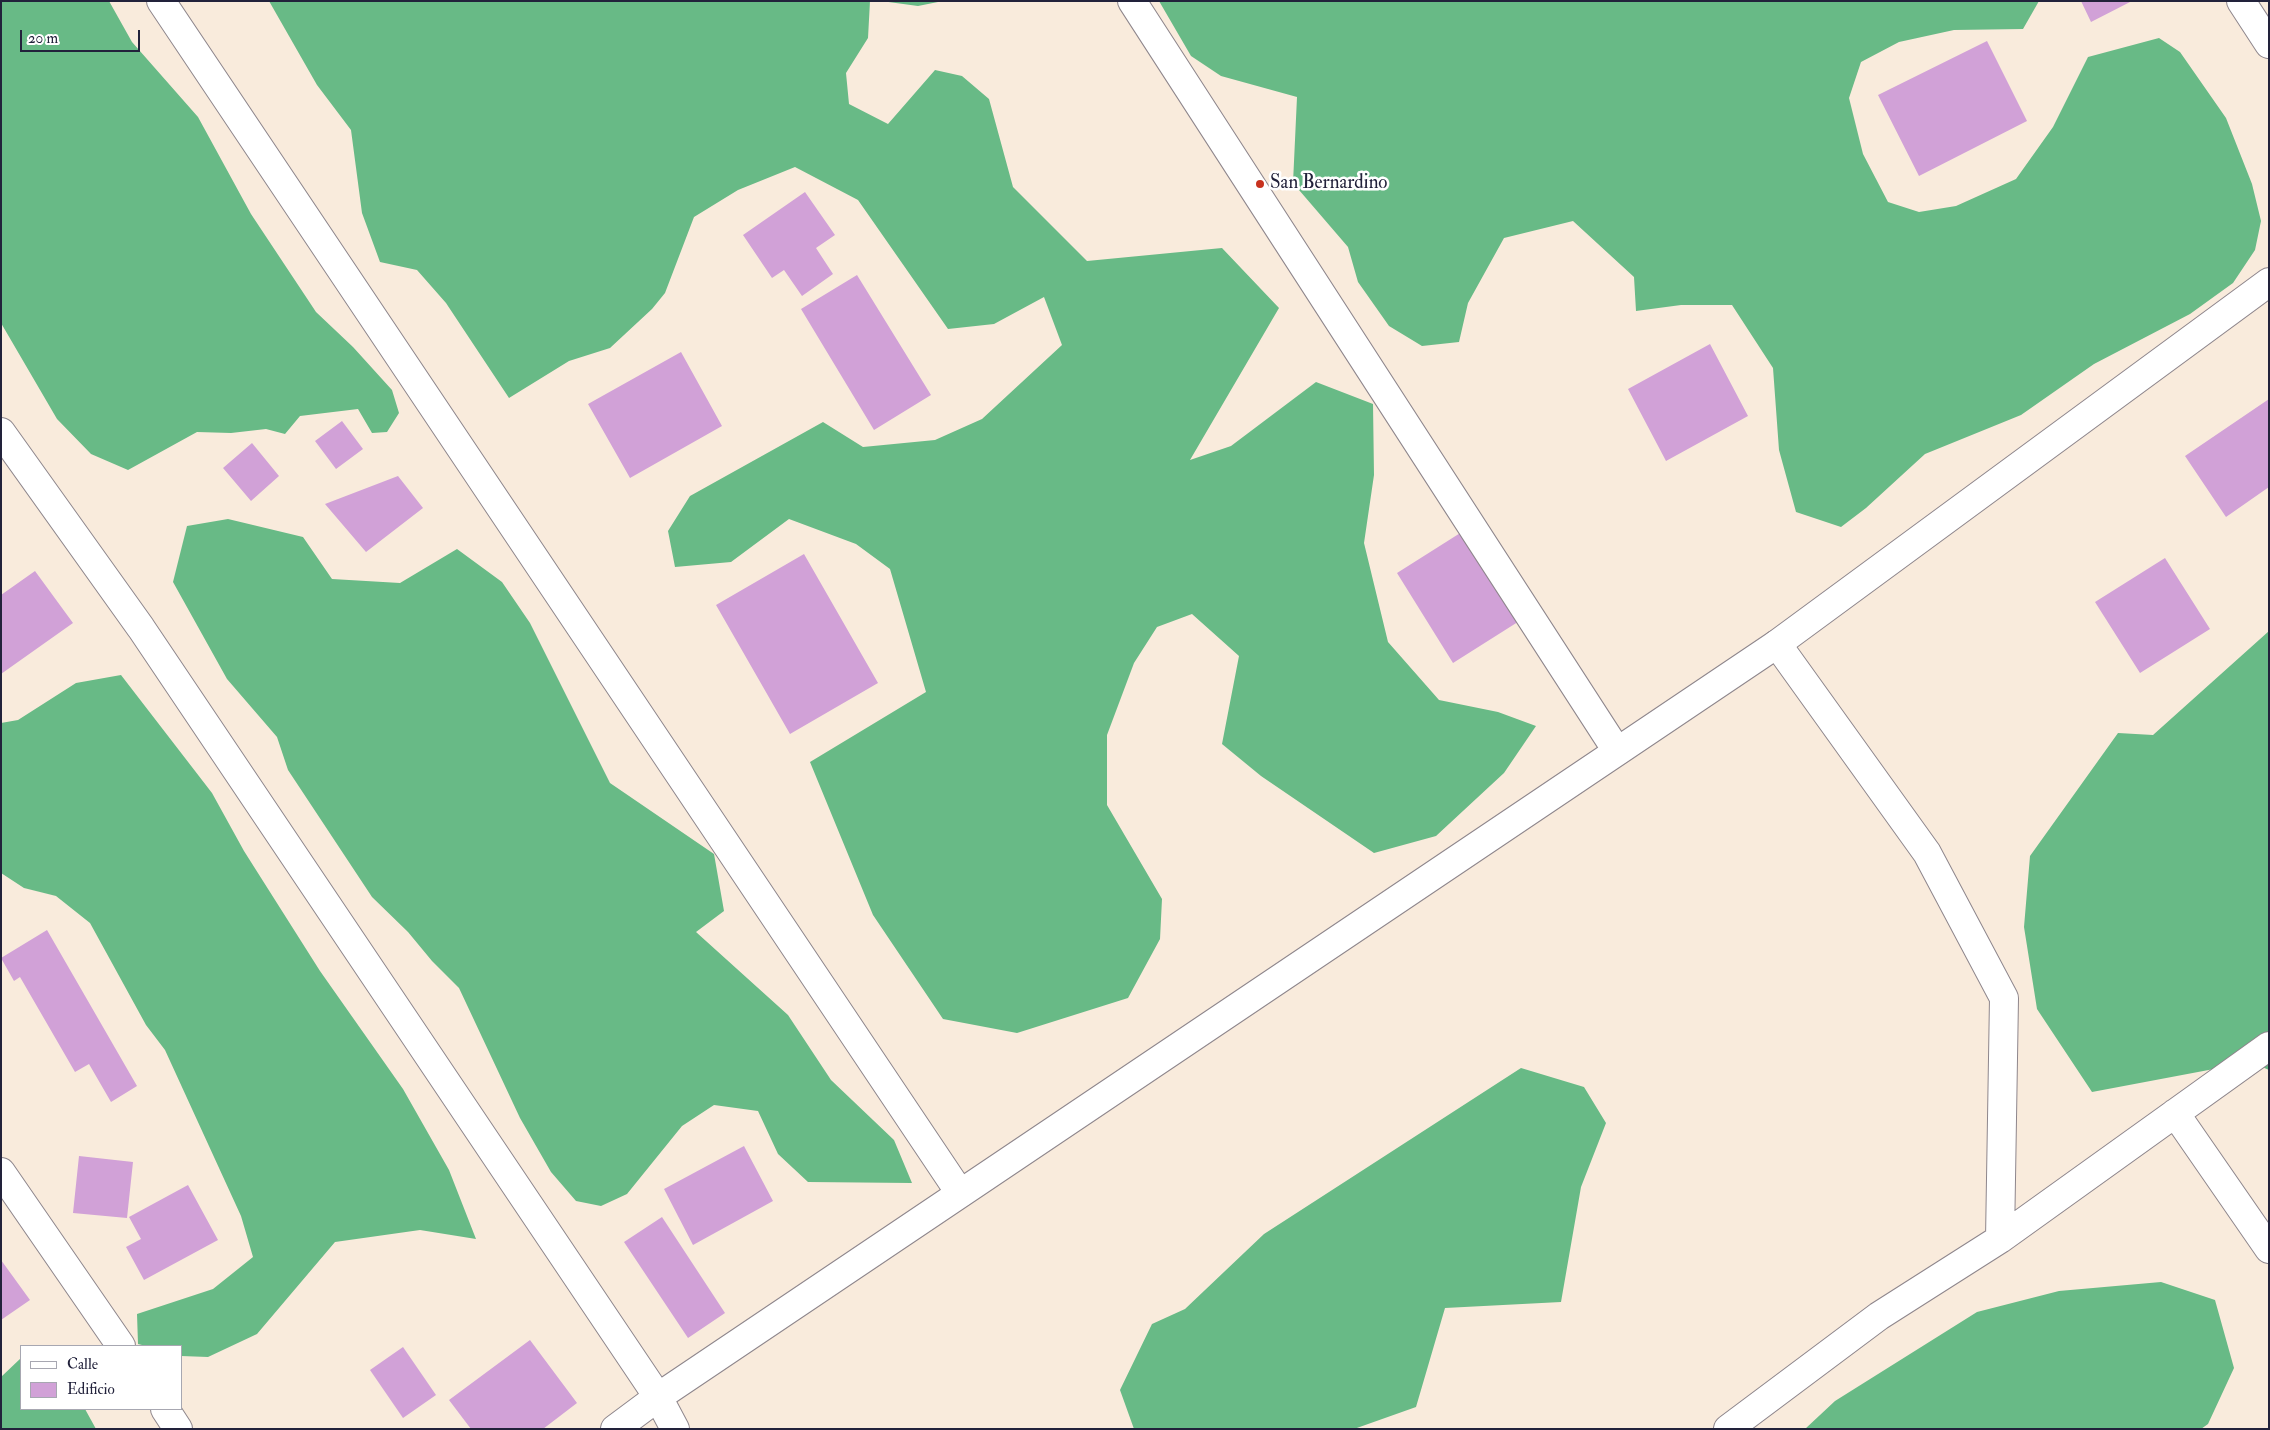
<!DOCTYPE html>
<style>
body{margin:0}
#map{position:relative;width:2270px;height:1430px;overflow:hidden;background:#f9ebdc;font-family:"IM FELL Double Pica",serif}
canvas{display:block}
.frame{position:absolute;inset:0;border:2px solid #22223b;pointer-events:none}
.legend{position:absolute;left:20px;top:1345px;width:162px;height:65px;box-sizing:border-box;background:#fff;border:1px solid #a7a7b1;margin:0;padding:6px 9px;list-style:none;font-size:15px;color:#22223b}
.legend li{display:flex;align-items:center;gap:10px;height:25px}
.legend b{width:25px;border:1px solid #a7a7b1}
.scale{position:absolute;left:20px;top:30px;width:120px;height:22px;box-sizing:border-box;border:2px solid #22223b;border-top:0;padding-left:6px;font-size:15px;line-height:18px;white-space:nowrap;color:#22223b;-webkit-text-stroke:4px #fff;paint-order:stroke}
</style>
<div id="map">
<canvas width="2270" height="1430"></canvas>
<div class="frame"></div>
<ul class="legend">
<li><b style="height:6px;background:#fff"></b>Calle</li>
<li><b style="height:14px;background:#d1a1d7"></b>Edificio</li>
</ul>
<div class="scale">20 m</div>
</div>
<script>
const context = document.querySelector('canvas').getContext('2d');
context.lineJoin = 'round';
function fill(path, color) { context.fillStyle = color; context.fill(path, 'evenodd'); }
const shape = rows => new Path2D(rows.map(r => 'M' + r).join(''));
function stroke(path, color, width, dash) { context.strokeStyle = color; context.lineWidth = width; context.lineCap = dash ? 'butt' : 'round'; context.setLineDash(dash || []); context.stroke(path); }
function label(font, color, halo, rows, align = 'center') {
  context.font = font + ' "IM FELL Double Pica",serif'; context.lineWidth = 5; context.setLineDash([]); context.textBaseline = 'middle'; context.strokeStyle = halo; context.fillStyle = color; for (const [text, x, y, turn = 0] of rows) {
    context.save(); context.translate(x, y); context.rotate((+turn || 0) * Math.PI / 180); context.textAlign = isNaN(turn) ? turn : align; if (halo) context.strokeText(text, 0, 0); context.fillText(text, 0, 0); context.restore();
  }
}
const forest = shape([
 [1,1,109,1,132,42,198,117,251,214,316,312,353,347,392,390,399,413,387,432,372,433,358,409,300,416,285,434,266,429,231,433,197,432,128,470,91,454,57,419,1,323],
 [269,1,870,1,868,38,846,73,849,104,888,124,935,70,962,76,989,99,1013,187,1087,261,1222,248,1279,308,1190,460,1231,446,1316,382,1373,404,1374,475,1364,543,1388,642,1439,700,1498,712,1536,726,1504,773,1436,836,1374,853,1261,776,1222,744,1239,656,1192,614,1157,627,1134,663,1107,735,1107,805,1162,899,1160,939,1128,998,1017,1033,943,1019,873,915,810,762,926,692,890,569,856,544,789,519,731,562,675,567,668,531,690,496,823,422,863,447,935,440,982,419,1062,345,1044,297,994,324,948,329,858,200,795,167,738,190,694,217,665,293,652,309,610,348,569,361,509,398,446,303,417,270,380,262,362,213,351,130,317,85],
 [881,1,943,1,918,6],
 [1159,1,2039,1,2023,29,1954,30,1899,42,1861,62,1849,98,1863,154,1888,202,1919,212,1956,206,2016,179,2053,127,2088,57,2159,38,2180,52,2226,118,2252,184,2261,221,2255,250,2233,283,2190,314,2094,364,2021,415,1925,454,1866,508,1841,527,1796,512,1779,450,1773,368,1732,305,1681,305,1636,311,1634,277,1573,221,1504,238,1468,303,1459,342,1422,346,1389,326,1358,282,1348,247,1293,183,1297,97,1221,76,1191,56],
 [228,519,303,537,332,579,400,583,457,549,502,582,530,623,610,783,714,854,724,911,696,932,788,1015,831,1080,894,1140,912,1183,808,1182,778,1154,758,1111,714,1105,682,1126,627,1194,601,1206,576,1201,551,1172,520,1118,459,988,432,961,408,932,372,897,288,770,277,737,227,679,173,582,187,526],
 [2269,631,2269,1070,2251,1062,2092,1092,2037,1009,2024,927,2030,856,2118,733,2153,735],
 [121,675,212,793,244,851,320,971,403,1089,449,1170,476,1239,420,1230,335,1242,257,1334,208,1357,181,1356,181,1346,146,1346,138,1344,137,1314,213,1289,253,1257,241,1216,165,1050,146,1025,90,923,56,896,24,888,1,873,1,723,18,720,76,683],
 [1521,1068,1584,1087,1606,1123,1581,1187,1561,1302,1445,1308,1416,1407,1354,1429,1134,1429,1120,1390,1152,1324,1185,1309,1264,1234],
 [2161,1282,2215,1300,2234,1368,2208,1424,2201,1429,1805,1429,1835,1401,1977,1312,2059,1291],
 [21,1358,21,1409,85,1409,96,1429,1,1429,1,1377]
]);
const building = shape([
 [2081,1,2132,1,2091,22],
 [1987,41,2027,121,1919,176,1878,95],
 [805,192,835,235,816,248,833,274,802,296,784,270,772,278,743,235],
 [857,275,931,395,874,430,801,309],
 [1710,344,1748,416,1666,461,1628,389],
 [681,352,722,426,630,478,588,404],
 [2269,399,2269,487,2226,517,2185,456],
 [342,421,363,449,336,469,315,441],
 [252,443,279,476,251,501,223,468],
 [398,476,423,508,366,552,325,504],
 [1465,530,1521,620,1453,663,1397,573],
 [804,554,878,683,790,734,716,605],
 [2165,558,2210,629,2140,673,2095,602],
 [35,571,73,623,1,674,1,595],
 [47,930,137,1086,111,1102,89,1064,75,1072,20,977,14,981,1,958],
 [744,1146,773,1201,693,1245,664,1189],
 [79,1156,133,1162,127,1218,73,1213],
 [188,1185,218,1240,144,1280,126,1247,141,1239,129,1217],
 [662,1217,725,1313,688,1338,624,1242],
 [1,1260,30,1300,1,1320],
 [530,1340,577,1403,543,1429,471,1429,449,1400],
 [403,1347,436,1395,403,1418,370,1370]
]);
const street = shape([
 [161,1,960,1193],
 [1132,1,1617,751],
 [2241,1,2269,44],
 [1,432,141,628,658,1397,675,1429],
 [1777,644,1927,853,2004,998,2000,1239],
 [2175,1113,2269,1249],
 [1,1172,121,1346],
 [165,1409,178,1429],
 [1728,1429,1879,1316,2000,1239,2269,1046]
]);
const primary = shape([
 [615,1429,658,1397,1777,644,2269,282]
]);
const markers = [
 [1260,184,5,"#c8321e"]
];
const poiNames = [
 ["San Bernardino",1270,184]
];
fill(forest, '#68ba86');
fill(building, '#d1a1d7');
stroke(street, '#8e868c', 30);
stroke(primary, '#8e868c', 30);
stroke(street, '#fff', 28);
stroke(primary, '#fff', 28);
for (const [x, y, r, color] of markers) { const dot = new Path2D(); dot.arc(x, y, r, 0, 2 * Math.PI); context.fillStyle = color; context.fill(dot); stroke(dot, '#fff', 2); }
label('19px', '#22223b', '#fff', poiNames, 'left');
</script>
